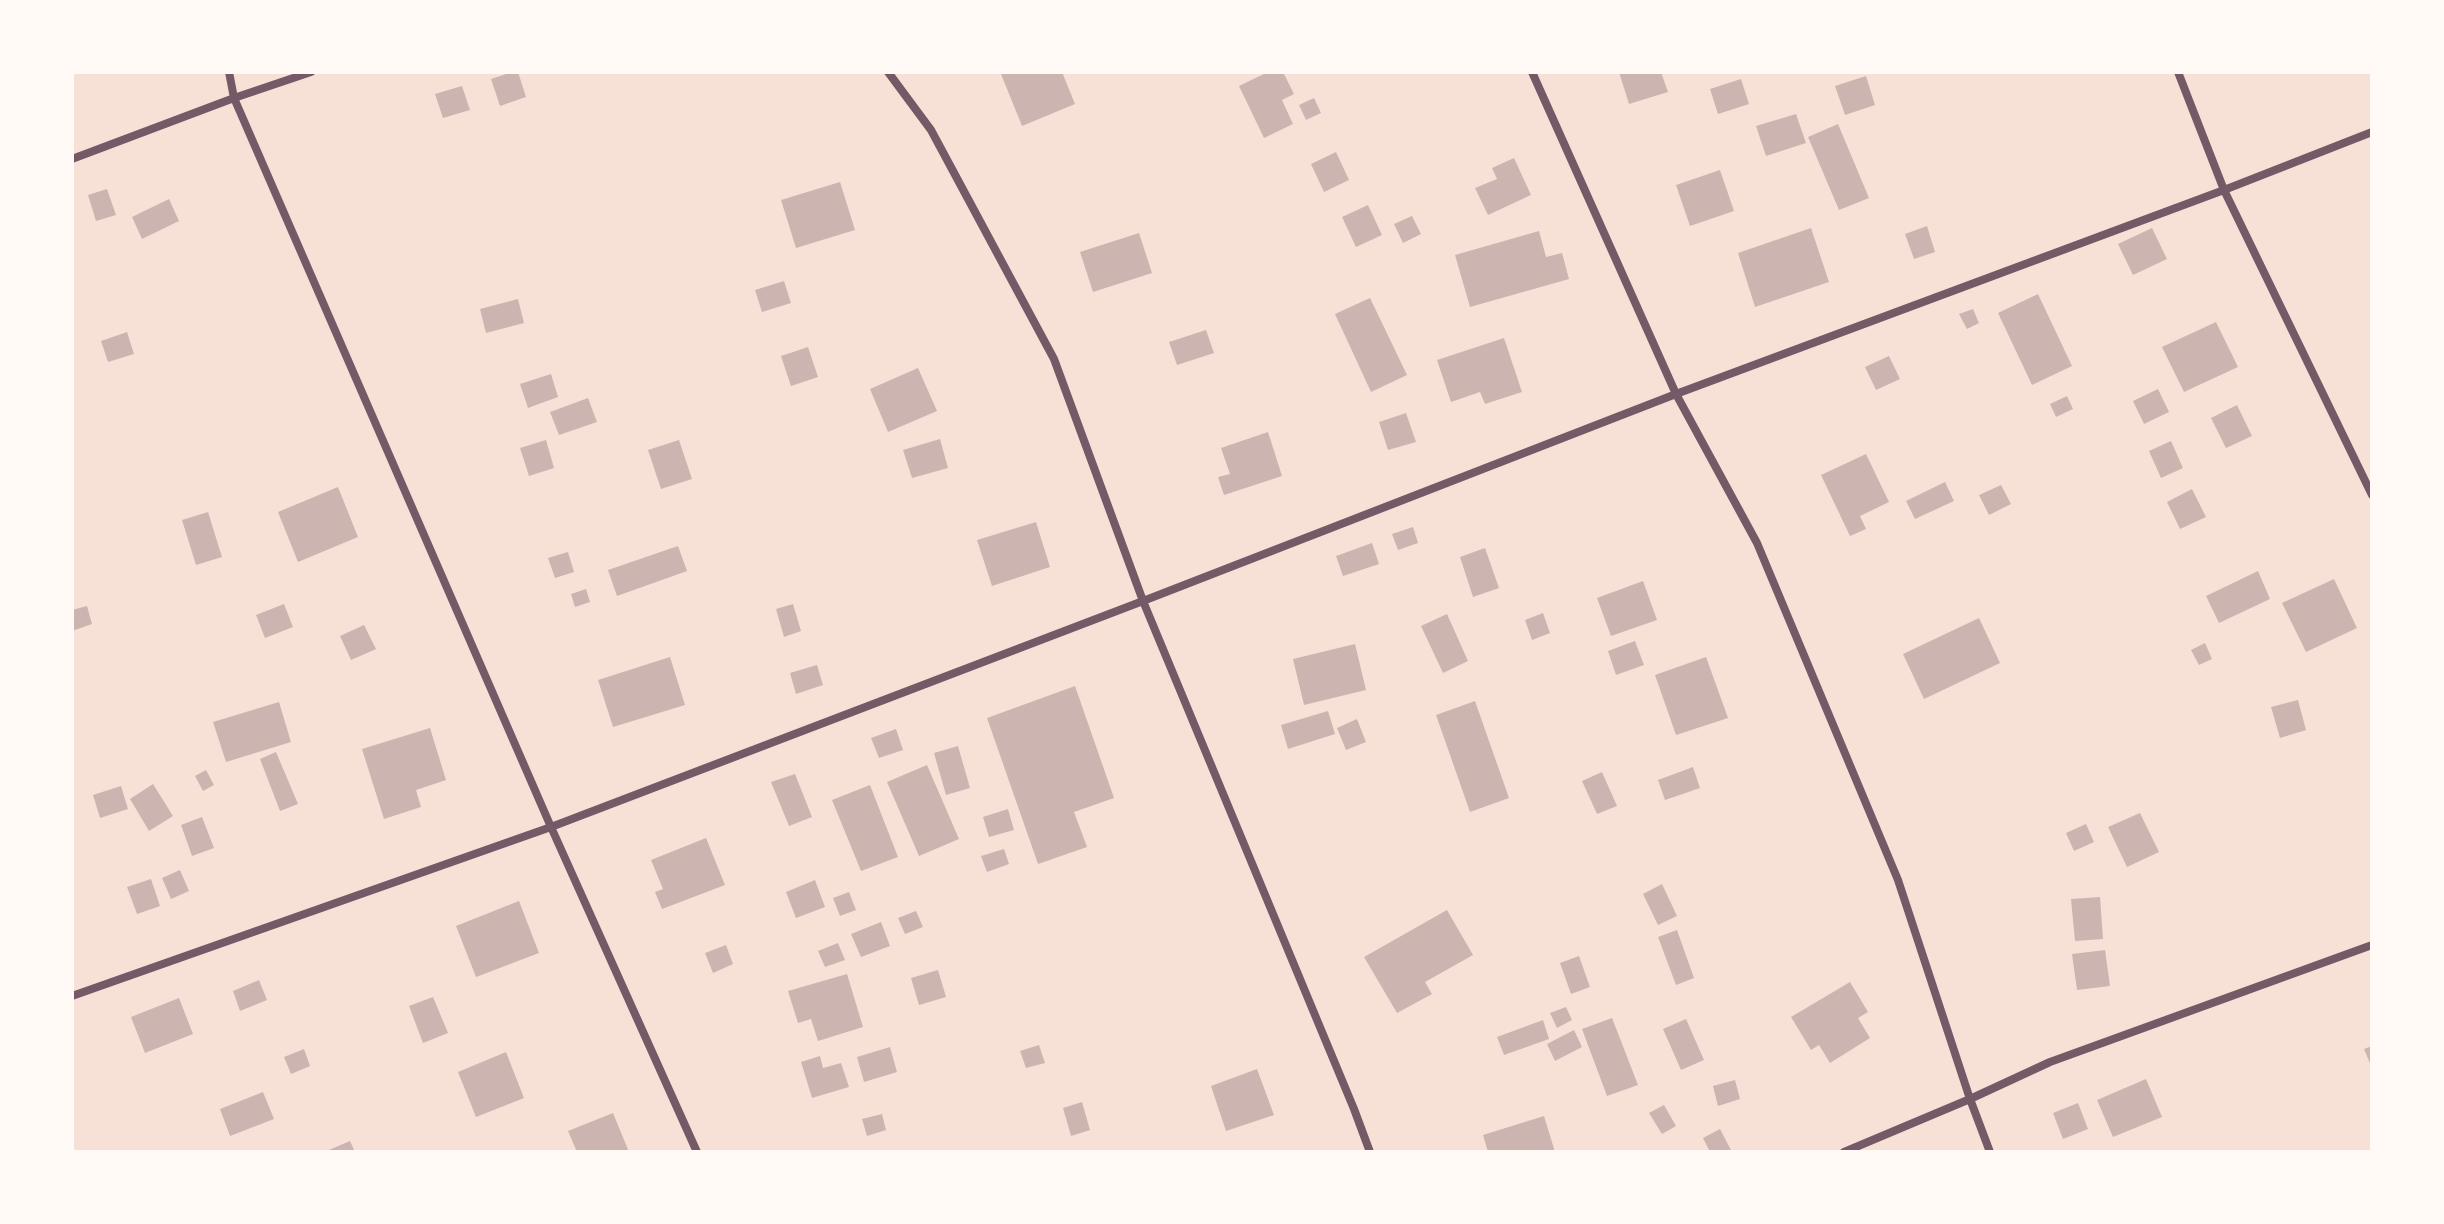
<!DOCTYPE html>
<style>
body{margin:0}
#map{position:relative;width:2444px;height:1224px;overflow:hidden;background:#f7e1d7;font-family:"Open Sans",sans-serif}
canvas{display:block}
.frame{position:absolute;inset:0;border:74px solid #fffaf5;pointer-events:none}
</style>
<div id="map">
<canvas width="2444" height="1224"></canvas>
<div class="frame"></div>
</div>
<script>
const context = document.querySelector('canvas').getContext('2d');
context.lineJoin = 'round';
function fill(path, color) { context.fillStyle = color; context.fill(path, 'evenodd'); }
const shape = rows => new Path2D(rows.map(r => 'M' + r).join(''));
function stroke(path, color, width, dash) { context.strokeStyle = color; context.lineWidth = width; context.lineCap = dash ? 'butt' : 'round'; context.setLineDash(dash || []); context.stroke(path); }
const building = shape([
 [512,72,518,72,526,97,500,106,491,79],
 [1005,72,1062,72,1075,104,1022,126,1001,74],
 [1268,72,1283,72,1294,94,1282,100,1293,124,1264,138,1239,86],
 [1619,72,1661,72,1668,92,1629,104],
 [1866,76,1875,105,1845,115,1835,86],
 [1741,79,1749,104,1718,114,1710,89],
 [462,86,470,110,443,118,435,94],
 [1314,98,1321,113,1306,120,1299,105],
 [1796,114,1806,143,1766,156,1756,126],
 [1838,124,1869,198,1839,210,1808,137],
 [1336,152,1349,180,1324,192,1311,164],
 [1514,158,1531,195,1488,215,1475,188,1497,179,1492,168],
 [1720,170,1734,211,1690,226,1676,185],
 [840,182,855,230,796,248,781,200],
 [107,189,116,215,96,221,88,195],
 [169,199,179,221,142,239,132,217],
 [1368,205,1382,235,1356,247,1342,217],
 [1412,216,1421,234,1403,243,1394,224],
 [1927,226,1935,252,1914,259,1905,234],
 [1811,228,1829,282,1755,307,1738,253],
 [2152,228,2167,259,2133,275,2118,244],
 [1539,231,1546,257,1562,253,1569,279,1470,307,1455,255],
 [1139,233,1152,273,1093,292,1080,252],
 [784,281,791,303,762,312,755,290],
 [2038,294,2072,366,2032,385,1998,313],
 [1370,298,1407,375,1371,392,1335,314],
 [518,299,524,323,486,333,480,309],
 [1973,309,1979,323,1967,329,1959,314],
 [2216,322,2238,367,2184,392,2162,347],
 [1206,330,1214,353,1177,365,1169,342],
 [127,332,134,354,108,362,101,341],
 [1504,338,1522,392,1485,404,1480,392,1451,402,1437,360],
 [808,347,818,377,791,386,781,356],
 [1889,356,1900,379,1876,390,1865,367],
 [918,368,937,411,888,432,870,389],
 [551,374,558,397,528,408,520,384],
 [2158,389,2169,412,2144,424,2133,401],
 [2067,396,2073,409,2056,417,2050,404],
 [588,398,597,422,559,435,550,412],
 [2237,405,2252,436,2226,448,2211,418],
 [1406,413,1416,442,1388,450,1379,422],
 [1268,432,1282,476,1224,495,1218,477,1230,474,1221,448],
 [940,439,948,468,912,478,903,450],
 [546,440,554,468,529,476,520,448],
 [679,440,692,479,661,489,648,450],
 [2171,441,2183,468,2161,478,2149,451],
 [1866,454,1889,502,1860,516,1866,529,1850,536,1821,475],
 [1945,482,1954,501,1915,519,1906,501],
 [2001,485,2011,504,1989,515,1979,495],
 [338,487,358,537,298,562,278,512],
 [2192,489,2206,517,2180,529,2167,502],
 [208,512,222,557,196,565,182,520],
 [1036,522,1050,567,992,586,977,540],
 [1413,527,1418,543,1398,550,1392,534],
 [1372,543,1379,564,1343,576,1336,556],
 [678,546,687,571,617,596,608,570],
 [1485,548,1499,588,1473,597,1460,557],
 [568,552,574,572,555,578,548,558],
 [2258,571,2270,599,2219,623,2206,596],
 [2334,579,2357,628,2306,652,2282,603],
 [1643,581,1657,620,1611,636,1597,598],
 [586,589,590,602,575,607,571,594],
 [284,604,293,627,265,638,256,615],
 [793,604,801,631,784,637,776,609],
 [87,606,92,624,72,631,72,610],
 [1543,613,1550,633,1532,640,1525,620],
 [1447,614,1468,661,1443,673,1421,626],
 [1979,618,2000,663,1924,699,1903,654],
 [364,625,376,649,351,660,340,636],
 [1635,641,1644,665,1616,675,1608,651],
 [2205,643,2212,659,2199,665,2191,650],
 [1355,644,1366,690,1304,705,1293,659],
 [670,657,685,705,613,727,598,680],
 [1706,657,1728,718,1676,735,1655,675],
 [817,665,823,685,796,694,790,673],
 [1075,686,1114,798,1074,812,1087,847,1038,864,987,718],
 [2298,700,2306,730,2280,738,2271,707],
 [1475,701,1509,798,1470,812,1436,715],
 [279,702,291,742,226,762,213,722],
 [1328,711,1335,734,1288,749,1281,725],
 [1357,719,1366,742,1346,750,1337,728],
 [430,728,446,780,416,790,421,807,384,819,362,749],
 [896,729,903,750,879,758,871,738],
 [958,746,970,788,946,795,934,753],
 [276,752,298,804,280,811,260,759],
 [927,765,959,839,919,856,887,782],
 [1693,767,1700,788,1665,800,1658,780],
 [206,770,214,785,203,791,195,776],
 [1602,772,1617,806,1597,814,1582,781],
 [795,774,812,817,789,826,771,782],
 [153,784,173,816,149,831,130,799],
 [870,785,898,857,861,871,832,800],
 [121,786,128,809,100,818,93,795],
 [1008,809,1014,830,989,837,983,817],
 [2140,813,2159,852,2127,867,2108,827],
 [202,817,214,848,192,856,181,825],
 [2086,824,2094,842,2074,851,2066,833],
 [706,838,725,885,662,909,655,892,663,889,651,860],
 [1004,849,1009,864,987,872,981,856],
 [180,870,189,891,171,899,162,878],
 [151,879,160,906,137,914,127,887],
 [815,880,825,907,796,918,786,892],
 [1662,884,1677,916,1658,925,1643,894],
 [849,892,856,910,840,916,833,898],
 [2100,897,2103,939,2075,941,2071,899],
 [519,901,539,953,476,977,456,926],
 [1447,910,1473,955,1425,982,1432,994,1397,1013,1364,957],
 [916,911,923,927,905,934,898,918],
 [881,922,890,946,861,957,851,934],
 [1677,930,1694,978,1676,985,1658,937],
 [838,943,845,960,825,967,818,951],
 [726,945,733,964,713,973,705,953],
 [2105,950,2110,986,2077,990,2072,954],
 [1579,956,1590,987,1571,994,1560,963],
 [938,970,946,997,919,1005,911,978],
 [847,974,863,1027,818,1041,811,1019,798,1023,788,991],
 [259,980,267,1000,240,1011,233,991],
 [1850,982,1868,1012,1858,1018,1870,1038,1830,1063,1819,1045,1811,1050,1791,1017],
 [433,997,448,1033,423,1043,409,1006],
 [179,998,193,1034,145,1053,131,1017],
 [1566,1007,1572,1020,1557,1028,1550,1013],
 [1612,1018,1638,1085,1607,1096,1582,1029],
 [1686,1019,1704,1060,1681,1070,1663,1029],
 [1543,1020,1549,1039,1504,1055,1497,1037],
 [1574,1030,1582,1047,1555,1061,1547,1044],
 [1039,1045,1045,1063,1026,1068,1020,1051],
 [2372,1046,2372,1068,2364,1049],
 [890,1047,897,1072,864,1082,857,1057],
 [304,1049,310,1066,291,1074,284,1057],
 [506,1052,524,1098,476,1117,458,1072],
 [820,1056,823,1068,841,1063,849,1087,812,1098,801,1062],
 [1257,1069,1274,1115,1226,1131,1211,1086],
 [2146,1079,2162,1117,2113,1137,2097,1100],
 [1735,1080,1740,1099,1718,1106,1713,1086],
 [263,1092,274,1119,230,1136,220,1109],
 [1082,1102,1090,1130,1071,1136,1063,1108],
 [2078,1103,2088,1129,2063,1139,2053,1113],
 [1664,1105,1676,1126,1662,1134,1649,1113],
 [613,1113,629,1152,577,1152,568,1131],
 [882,1114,886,1130,867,1136,862,1119],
 [1544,1116,1555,1152,1488,1152,1483,1135],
 [1720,1129,1732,1152,1710,1152,1703,1138],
 [350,1141,355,1152,324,1152]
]);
const minor = shape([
 [229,72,234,98,551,827,697,1152],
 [888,72,931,130,1054,359,1143,601,1354,1109,1370,1152],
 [1532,72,1676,394,1757,543,1898,880,1970,1099,1990,1152],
 [2178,72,2224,190,2372,495],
 [72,159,234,98,311,72],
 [72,996,551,827,1143,601,1676,394,2224,190,2372,132],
 [1844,1152,1970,1099,2050,1062,2372,945]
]);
fill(building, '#ccb4b1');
stroke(minor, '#755966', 8);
</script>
